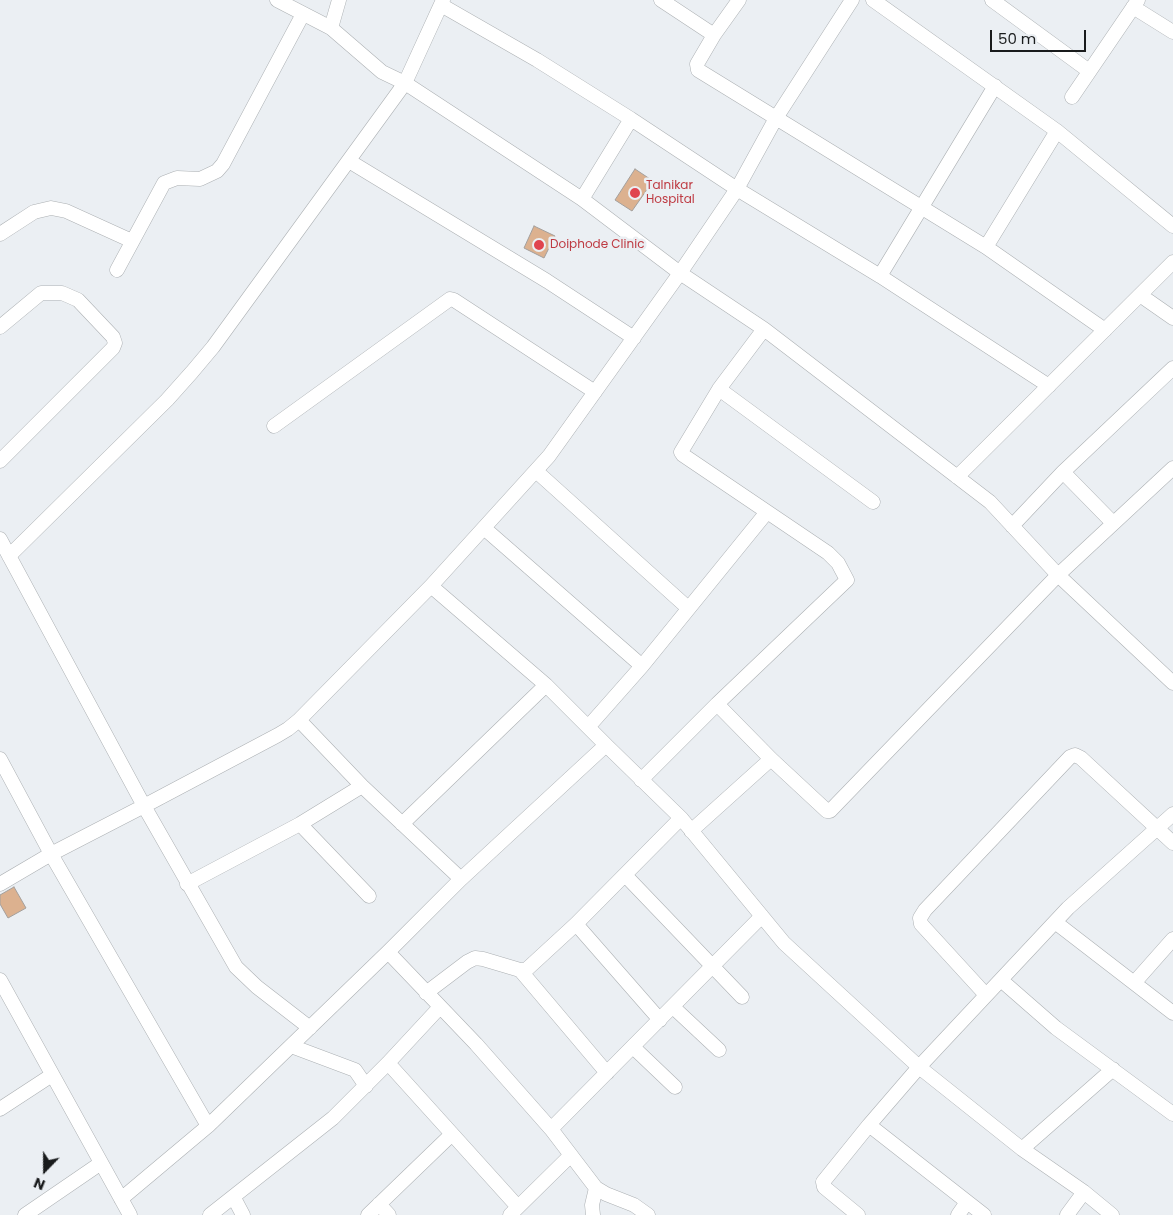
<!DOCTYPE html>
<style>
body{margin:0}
#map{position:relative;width:1173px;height:1215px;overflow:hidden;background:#ebeff3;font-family:Poppins,sans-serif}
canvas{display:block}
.north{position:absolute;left:20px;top:1145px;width:50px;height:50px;-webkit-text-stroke:4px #ebeff3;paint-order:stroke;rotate:202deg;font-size:14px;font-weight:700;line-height:20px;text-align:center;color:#191b1c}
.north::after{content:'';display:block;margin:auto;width:18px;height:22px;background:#191b1c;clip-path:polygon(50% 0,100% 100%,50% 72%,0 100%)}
.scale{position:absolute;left:990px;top:30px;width:96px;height:22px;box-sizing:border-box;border:2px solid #191b1c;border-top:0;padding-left:6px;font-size:15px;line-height:18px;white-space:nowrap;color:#191b1c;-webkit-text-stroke:4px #ebeff3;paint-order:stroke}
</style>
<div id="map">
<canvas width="1173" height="1215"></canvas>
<div class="north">N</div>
<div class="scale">50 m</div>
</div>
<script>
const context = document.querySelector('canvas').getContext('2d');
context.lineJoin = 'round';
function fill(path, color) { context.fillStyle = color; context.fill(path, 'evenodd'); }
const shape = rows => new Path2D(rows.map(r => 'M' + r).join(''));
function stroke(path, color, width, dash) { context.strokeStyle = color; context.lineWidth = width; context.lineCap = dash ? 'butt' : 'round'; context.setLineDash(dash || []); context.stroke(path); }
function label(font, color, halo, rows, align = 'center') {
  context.font = font + ' Poppins,sans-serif'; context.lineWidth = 5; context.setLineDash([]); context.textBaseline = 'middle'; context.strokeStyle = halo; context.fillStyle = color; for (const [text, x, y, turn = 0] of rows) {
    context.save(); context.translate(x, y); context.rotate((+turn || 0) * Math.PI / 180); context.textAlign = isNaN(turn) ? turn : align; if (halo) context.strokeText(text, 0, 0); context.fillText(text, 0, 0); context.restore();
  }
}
const building = shape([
 [635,169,653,181,632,211,615,200,635,169],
 [534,226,555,236,544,258,524,248,534,226],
 [14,887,26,908,8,918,0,904,0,895,14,887]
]);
const minor = shape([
 [277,0,331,28,382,72,405,83,582,199,680,273,764,329,990,502,1058,575,1173,683],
 [661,0,714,35],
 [739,0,714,35,697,64,698,70,986,247,1105,330],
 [873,0,1057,131,1173,226],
 [992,0,1089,71],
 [441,5,537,60,631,119,737,189,880,276,1049,386],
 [1133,7,1173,32],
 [331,28,339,0],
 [1072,97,1138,0],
 [349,161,547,281,634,338],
 [582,199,631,119],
 [0,234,34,212,51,208,66,211,132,241],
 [986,247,1057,131],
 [117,270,164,183,177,178,200,179,217,171,223,164,303,14],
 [880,276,995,86],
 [1140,295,1173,318],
 [0,327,41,293,62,293,78,300,113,337,115,343,113,348,0,461],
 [719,389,873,502],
 [274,426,450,299,454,300,595,392],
 [536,471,688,608],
 [1063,472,1113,523],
 [957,477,1173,262],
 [1012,526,1063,472,1173,368],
 [484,528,642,666],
 [0,539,144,806,236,967,257,987,310,1028],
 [9,556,167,400,192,372,213,347,405,83,443,0],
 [717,704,771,759,827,811,830,811,1058,575,1173,468],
 [299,720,362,786,461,879],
 [589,726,642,666,767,512],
 [606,745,546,685,431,586,549,456,680,273,737,189,776,118,852,0],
 [0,759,51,854,208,1126],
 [641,780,717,704,847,580,838,563,828,553,683,455,681,452,719,389,764,329],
 [300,824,369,896],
 [402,824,546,685],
 [691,831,771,759],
 [625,875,742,997],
 [0,884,51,854,144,806,278,735,288,729,299,720,431,586],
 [187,884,300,824,362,786],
 [1055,922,1173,1013],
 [576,924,660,1020],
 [388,952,476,1044,551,1129,596,1188,606,1194,634,1205,648,1215],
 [520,970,607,1073],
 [0,980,130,1215],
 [1001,980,1056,1028,1173,1114],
 [1134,983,1173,939],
 [426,993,467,962,475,958,483,959,520,970,526,970,576,924,681,818],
 [986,995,921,924,920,918,925,910,1070,757,1075,755,1081,758,1173,843],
 [673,1007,719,1050],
 [291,1046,355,1070,366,1086],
 [633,1047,675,1087],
 [388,1063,518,1207],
 [0,1109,52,1075],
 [869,1125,984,1215],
 [551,1129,762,916],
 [1022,1149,1113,1069],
 [234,1198,243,1215],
 [121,1199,208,1126,388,952,461,879,606,745,681,818,784,943,919,1067,1068,908,1173,814],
 [379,1204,389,1215],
 [25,1215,101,1163],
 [210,1215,333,1118,388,1063,440,1007],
 [368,1215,452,1134],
 [510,1215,571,1155],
 [593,1215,592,1205,596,1188],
 [858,1215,824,1187,823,1182,869,1125,919,1067,1022,1149,1084,1192,1112,1215],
 [958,1215,967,1202],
 [1067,1215,1084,1192]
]);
const markers = [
 [635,193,6,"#e0444e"],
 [539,245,6,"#e0444e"]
];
const healthNames = [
 ["Talnikar",646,186],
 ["Hospital",646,200],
 ["Doiphode Clinic",550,245]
];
fill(building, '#dcb18f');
stroke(building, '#a39f9c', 1);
stroke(minor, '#acb0b3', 15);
stroke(minor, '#fff', 14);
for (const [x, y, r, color] of markers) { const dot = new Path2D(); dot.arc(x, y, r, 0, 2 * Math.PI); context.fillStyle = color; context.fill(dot); stroke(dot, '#ebeff3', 2); }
label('12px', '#be3a42', '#ebeff3', healthNames, 'left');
</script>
